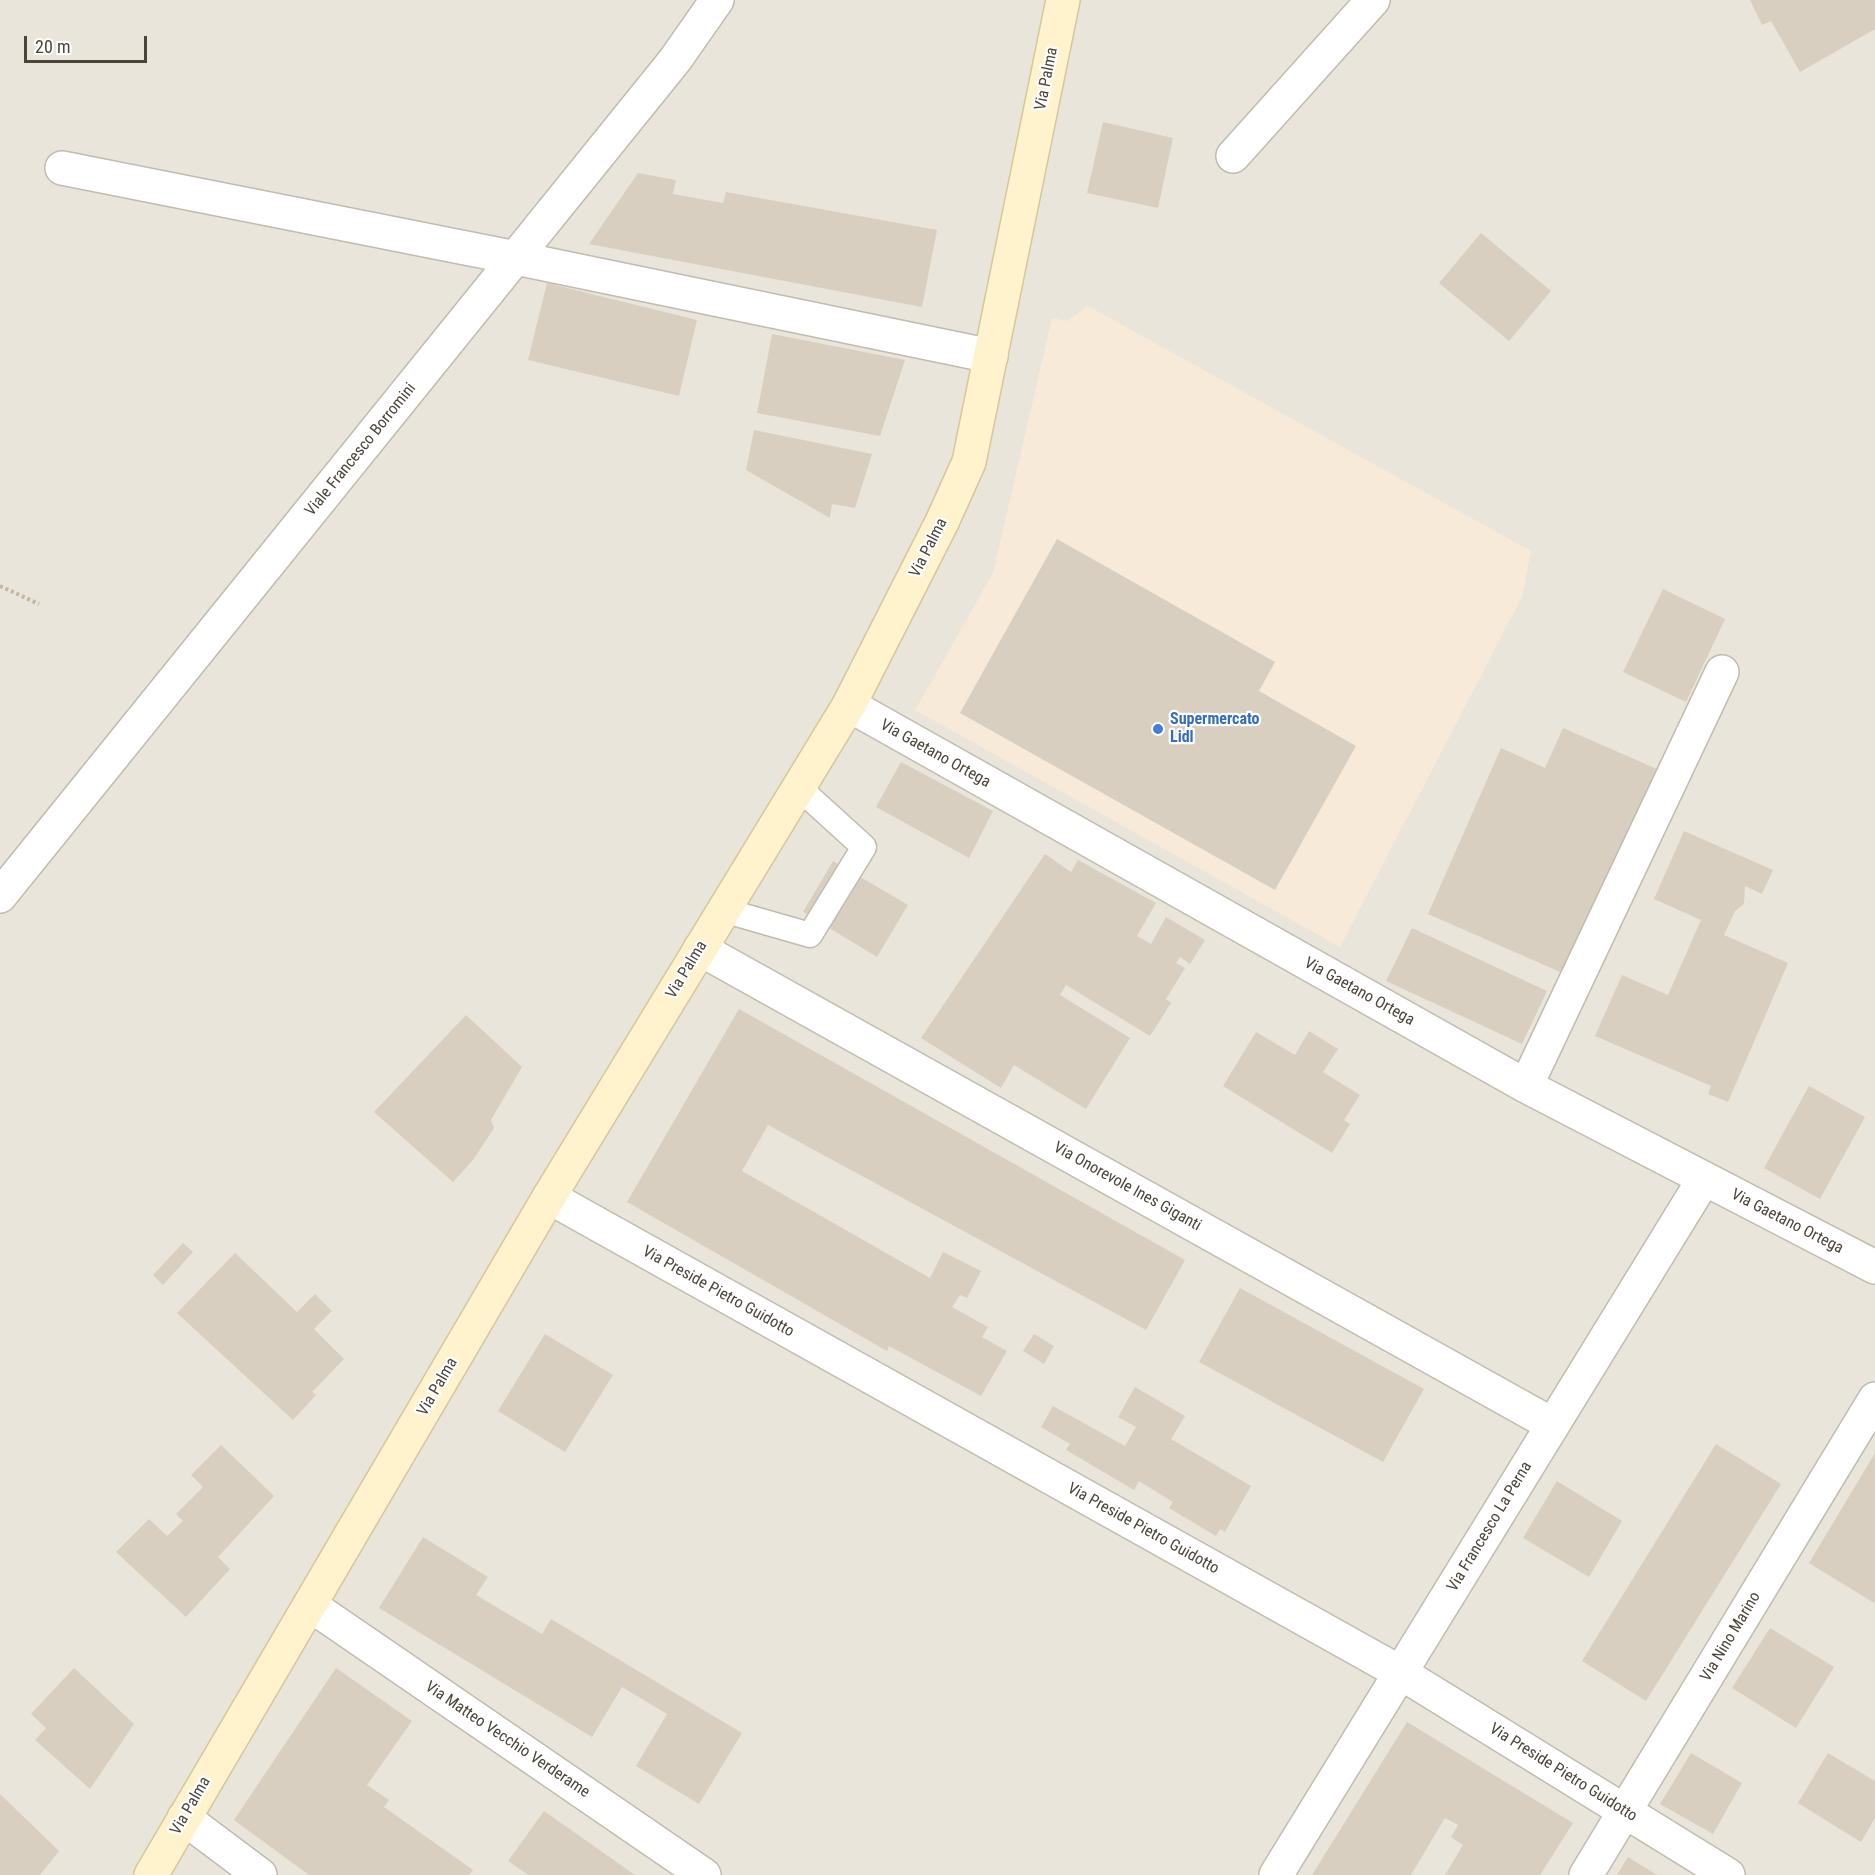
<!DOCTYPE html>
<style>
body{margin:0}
#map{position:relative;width:1875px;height:1875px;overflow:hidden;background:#f6f3ec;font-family:"Roboto Condensed",sans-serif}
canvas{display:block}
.scale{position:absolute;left:24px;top:36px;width:123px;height:27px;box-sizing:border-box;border:3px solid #4b4439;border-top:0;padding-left:8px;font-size:18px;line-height:21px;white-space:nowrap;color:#4b4439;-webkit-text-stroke:4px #fff;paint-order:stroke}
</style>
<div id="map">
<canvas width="1875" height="1875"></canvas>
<div class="scale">20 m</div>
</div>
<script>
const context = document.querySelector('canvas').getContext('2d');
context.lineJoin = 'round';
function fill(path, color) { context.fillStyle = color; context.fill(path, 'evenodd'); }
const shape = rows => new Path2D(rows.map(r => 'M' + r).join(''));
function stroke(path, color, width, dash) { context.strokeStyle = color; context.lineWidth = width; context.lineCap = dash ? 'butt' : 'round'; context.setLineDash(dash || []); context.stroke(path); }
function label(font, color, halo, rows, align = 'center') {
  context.font = font + ' "Roboto Condensed",sans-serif'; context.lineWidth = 4.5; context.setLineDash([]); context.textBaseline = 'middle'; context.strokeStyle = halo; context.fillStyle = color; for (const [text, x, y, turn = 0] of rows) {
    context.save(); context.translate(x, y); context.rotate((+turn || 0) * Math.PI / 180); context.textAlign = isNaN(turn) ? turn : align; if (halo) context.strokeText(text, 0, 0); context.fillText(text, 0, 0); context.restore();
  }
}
const residential = shape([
 [0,0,1875,0,1875,1875,0,1875]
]);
const commercial = shape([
 [1088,306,1531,551,1522,597,1340,947,915,710,993,573,1052,318,1067,321]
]);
const building = shape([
 [1750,0,1875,0,1875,29,1800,72,1771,21,1762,25],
 [1103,122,1173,138,1158,208,1087,193],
 [638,173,676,180,673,194,723,203,726,192,937,230,922,307,589,244],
 [1481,233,1551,291,1509,341,1439,283],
 [547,283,697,320,679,396,528,360],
 [772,334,905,360,880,436,757,413],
 [754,430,872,454,855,508,832,504,830,518,746,470],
 [1057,539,1275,662,1259,691,1356,746,1275,890,960,713],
 [1663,589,1725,619,1686,702,1623,672],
 [1563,728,1657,769,1567,975,1428,914,1501,748,1545,768],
 [901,762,993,811,969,858,876,807],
 [1684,831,1773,870,1762,894,1745,886,1744,904,1735,911,1724,935,1788,963,1728,1102,1708,1094,1711,1086,1595,1036,1622,975,1668,995,1701,920,1654,899],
 [1045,854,1071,872,1078,860,1156,903,1137,936,1151,944,1166,917,1205,940,1190,964,1180,957,1176,963,1185,968,1166,999,1171,1003,1150,1036,1066,985,1060,995,1130,1038,1086,1109,1014,1065,1001,1088,921,1038],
 [833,861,908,905,877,957,803,912],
 [1412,928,1547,991,1522,1044,1386,981],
 [739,1009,1185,1260,1146,1330,768,1125,742,1171,930,1278,943,1252,981,1271,967,1298,960,1295,952,1307,988,1327,982,1337,1007,1351,981,1396,889,1346,887,1351,627,1202],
 [466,1015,522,1067,491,1120,494,1128,473,1160,453,1182,374,1112],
 [1309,1031,1338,1049,1323,1072,1360,1095,1344,1120,1350,1124,1332,1153,1223,1086,1256,1032,1295,1055],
 [1809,1086,1865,1117,1820,1199,1764,1168],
 [183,1243,193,1252,163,1285,153,1275],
 [235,1253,297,1312,315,1294,332,1311,314,1329,344,1359,312,1392,316,1395,293,1420,177,1313],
 [1240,1288,1424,1389,1383,1462,1199,1362],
 [545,1334,613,1375,565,1452,498,1411],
 [1034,1334,1054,1346,1044,1364,1023,1351],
 [1135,1387,1185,1416,1171,1439,1251,1486,1225,1532,1220,1529,1216,1536,1169,1508,1173,1502,1139,1481,1134,1490,1066,1450,1070,1444,1041,1427,1053,1406,1125,1446,1136,1427,1118,1417],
 [1716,1444,1781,1484,1646,1701,1582,1661],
 [221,1445,274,1496,218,1557,230,1569,186,1617,116,1552,149,1519,167,1536,183,1521,176,1514,203,1487,191,1475],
 [1875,1453,1875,1601,1874,1603,1809,1563],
 [1557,1481,1622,1521,1589,1577,1523,1538],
 [423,1537,488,1577,476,1595,542,1634,551,1619,742,1733,699,1804,636,1766,667,1714,622,1687,592,1737,379,1608],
 [1770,1628,1834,1667,1796,1728,1732,1688],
 [74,1668,134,1724,90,1789,35,1740,46,1728,31,1714],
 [336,1668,412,1721,367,1785,389,1800,384,1807,473,1870,469,1875,309,1875,234,1820],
 [1407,1722,1573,1823,1540,1875,1445,1875,1463,1845,1451,1837,1458,1825,1445,1818,1411,1875,1312,1875],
 [1691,1753,1742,1783,1713,1834,1660,1804],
 [1828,1753,1875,1781,1875,1818,1861,1842,1798,1803],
 [0,1794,59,1851,40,1875,0,1875],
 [544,1811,635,1875,528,1875,508,1861],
 [1628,1857,1657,1875,1617,1875]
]);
const path = shape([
 [0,586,39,604]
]);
const service = shape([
 [723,910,810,935,864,847,798,787]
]);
const minor = shape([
 [1233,156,1373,0],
 [62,168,516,258,991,356],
 [849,705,1526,1086,1875,1267],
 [0,896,675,60,717,0],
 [700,949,1553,1425],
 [1526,1086,1722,672],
 [549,1197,1401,1673,1728,1875],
 [310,1605,704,1875],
 [184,1818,260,1875],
 [1276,1875,1704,1179],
 [1586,1875,1875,1399]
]);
const secondary = shape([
 [151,1875,549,1197,849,705,942,522,969,462,1063,0]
]);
const markers = [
 [1158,729,6,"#3f7fe0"]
];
const streetNames = [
 ["Via Palma",1047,79,-79],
 ["Viale Francesco Borromini",361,450,-51],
 ["Via Palma",929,548,-63],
 ["Via Gaetano Ortega",935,754,29],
 ["Via Palma",687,970,-59],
 ["Via Gaetano Ortega",1359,992,29],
 ["Via Onorevole Ines Giganti",1127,1187,29],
 ["Via Gaetano Ortega",1787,1222,27],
 ["Via Preside Pietro Guidotto",718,1292,29],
 ["Via Palma",438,1387,-60],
 ["Via Francesco La Perna",1490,1527,-59],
 ["Via Preside Pietro Guidotto",1143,1529,29],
 ["Via Nino Marino",1731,1637,-59],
 ["Via Matteo Vecchio Verderame",507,1740,34],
 ["Via Preside Pietro Guidotto",1563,1773,32],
 ["Via Palma",191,1806,-60]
];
const shopNames = [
 ["Supermercato",1170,720],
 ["Lidl",1170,738]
];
fill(residential, '#eae5da');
fill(commercial, '#f7ead8');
fill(building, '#d8cfc1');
stroke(service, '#c2bbae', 27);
stroke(minor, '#c2bbae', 36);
stroke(secondary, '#d6c79b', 36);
stroke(path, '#c4b79f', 4, [3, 3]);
stroke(service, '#fff', 24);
stroke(minor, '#fff', 33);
stroke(secondary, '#fff3cd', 33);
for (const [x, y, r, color] of markers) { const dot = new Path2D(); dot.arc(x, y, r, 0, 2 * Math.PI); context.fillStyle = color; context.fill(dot); stroke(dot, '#fff', 2); }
label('16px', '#4b4439', '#fff', streetNames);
label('bold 16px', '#366cbe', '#fff', shopNames, 'left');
</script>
